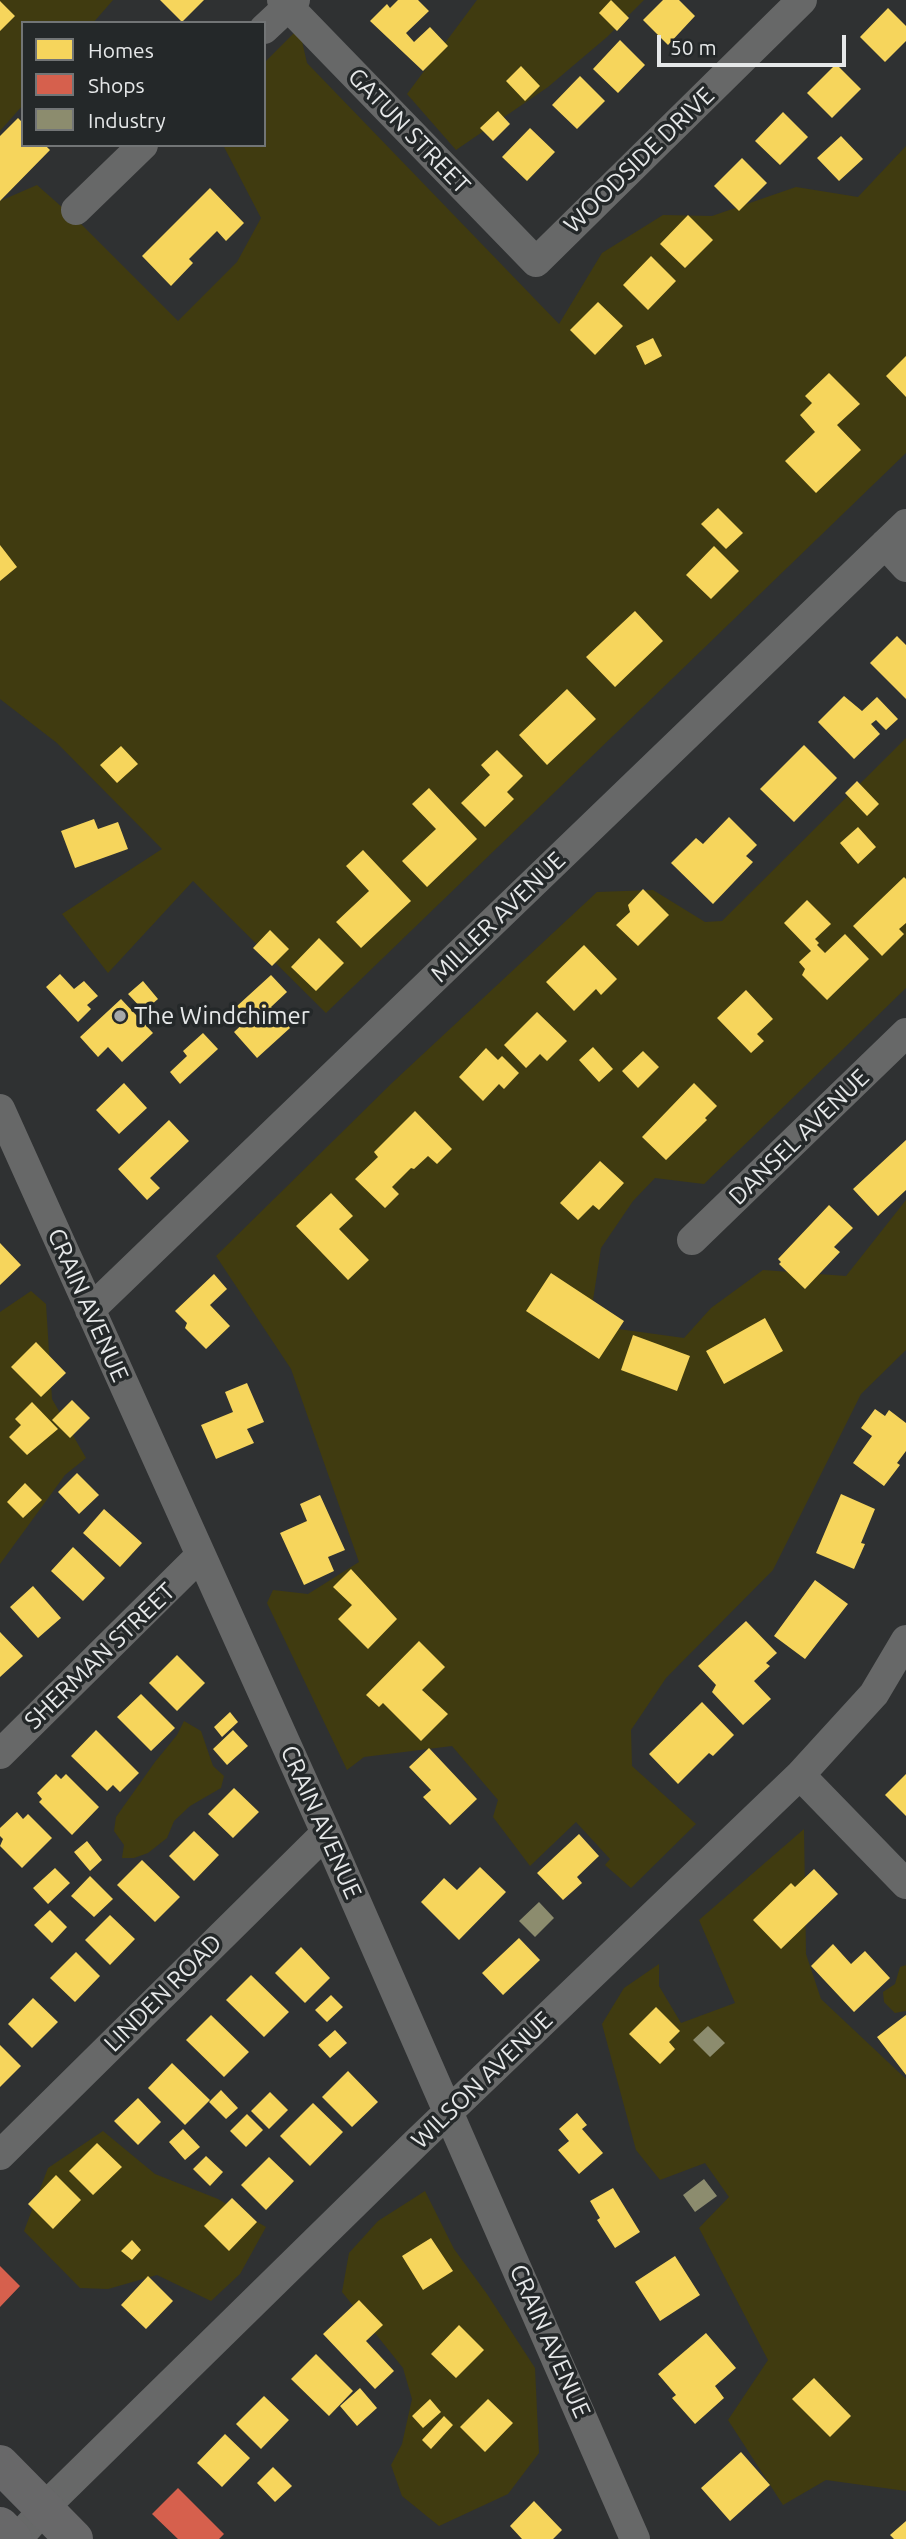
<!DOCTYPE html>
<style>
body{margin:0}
#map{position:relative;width:906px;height:2539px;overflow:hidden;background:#2f3132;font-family:Ubuntu,sans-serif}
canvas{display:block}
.legend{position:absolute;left:21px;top:21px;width:245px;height:126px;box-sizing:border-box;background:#242829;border:2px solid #727576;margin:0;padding:9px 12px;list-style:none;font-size:21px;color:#e6e8e9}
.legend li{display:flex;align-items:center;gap:14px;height:35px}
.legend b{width:35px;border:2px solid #727576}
.scale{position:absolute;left:657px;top:35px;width:189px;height:32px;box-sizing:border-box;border:4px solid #e6e8e9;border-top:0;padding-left:9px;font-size:21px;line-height:24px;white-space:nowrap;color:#e6e8e9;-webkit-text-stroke:5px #242829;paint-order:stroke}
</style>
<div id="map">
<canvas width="906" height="2539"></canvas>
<ul class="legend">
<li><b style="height:19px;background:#f6d55c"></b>Homes</li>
<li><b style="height:19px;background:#d6604d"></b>Shops</li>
<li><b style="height:19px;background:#8c8c6e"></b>Industry</li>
</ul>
<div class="scale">50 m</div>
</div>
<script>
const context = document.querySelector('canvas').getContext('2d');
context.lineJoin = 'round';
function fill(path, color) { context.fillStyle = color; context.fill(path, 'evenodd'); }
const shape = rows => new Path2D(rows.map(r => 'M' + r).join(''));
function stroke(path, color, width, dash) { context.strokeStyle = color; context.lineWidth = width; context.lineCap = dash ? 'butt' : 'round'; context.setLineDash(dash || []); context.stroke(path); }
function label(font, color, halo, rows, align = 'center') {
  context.font = font + ' Ubuntu,sans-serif'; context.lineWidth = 7; context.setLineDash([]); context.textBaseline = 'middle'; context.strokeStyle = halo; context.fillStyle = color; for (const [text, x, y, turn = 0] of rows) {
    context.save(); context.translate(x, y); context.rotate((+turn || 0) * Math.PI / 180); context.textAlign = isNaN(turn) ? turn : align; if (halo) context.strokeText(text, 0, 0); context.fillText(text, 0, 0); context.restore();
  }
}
const green = shape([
 [0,0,113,0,93,23,23,23,23,105,0,131],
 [477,0,644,0,607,37,548,87,456,150,407,94],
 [299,28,307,63,559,324,602,253,663,215,712,216,796,187,858,197,906,146,906,453,326,1013,193,881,108,973,62,914,162,849,57,743,0,699,0,201,37,185,81,224,178,321,237,262,261,218,223,145,264,145,264,63],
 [906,738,906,988,704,1184,655,1178,633,1201,601,1248,593,1300,611,1328,684,1338,711,1308,763,1270,846,1276,906,1200,906,1350,861,1394,773,1570,666,1678,631,1730,632,1766,696,1824,631,1888,605,1865,610,1859,576,1822,530,1866,493,1817,498,1800,452,1746,364,1757,347,1770,267,1603,273,1590,308,1594,359,1562,291,1369,216,1256,393,1082,597,892,653,890,705,922,722,921],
 [31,1291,46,1304,52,1399,86,1458,65,1475,0,1564,0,1312],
 [184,1721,201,1731,213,1766,224,1776,221,1788,190,1806,174,1821,167,1838,148,1853,134,1858,122,1858,124,1845,114,1831,116,1817,155,1762,177,1735],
 [804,1829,806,1954,821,1999,906,2079,906,2491,826,2480,783,2505,728,2420,768,2360,699,2228,729,2197,705,2163,660,2180,636,2150,602,2024,624,1988,659,1964,659,1986,681,2023,735,2003,699,1920],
 [906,1965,906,2011,895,2013,884,2002,883,1992,895,1984,900,1967],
 [103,2131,155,2174,218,2199,266,2227,240,2274,211,2301,157,2275,108,2289,80,2288,24,2231,48,2168],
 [425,2191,454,2249,487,2294,535,2368,539,2453,508,2494,439,2526,402,2496,391,2465,402,2444,412,2399,403,2368,342,2292,349,2253,378,2221]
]);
const homes = shape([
 [160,0,204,0,182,22],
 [398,0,418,0,429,11,406,33,414,42,430,27,448,46,423,71,370,21,387,4,390,8],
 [611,0,629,18,617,31,599,13],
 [663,0,679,0,695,16,668,45,643,20],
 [0,1,15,16,0,31],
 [888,8,906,26,906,41,885,62,860,37],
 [620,40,645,65,618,93,593,69],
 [836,64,861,89,832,118,807,93],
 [521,66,540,86,525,101,506,81],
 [580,76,605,101,577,129,552,105],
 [498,111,510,124,493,141,480,128],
 [783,112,808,137,780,165,755,141],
 [18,118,23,123,23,145,45,145,50,150,0,201,0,136],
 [530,128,555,152,527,181,502,157],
 [841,136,863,159,839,181,817,158],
 [742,158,767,183,739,211,714,186],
 [210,188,244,223,226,241,217,231,189,259,193,263,171,286,142,256],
 [688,215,713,240,685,268,660,244],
 [651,256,676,281,648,310,623,285],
 [598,302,623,326,595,355,570,330],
 [653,338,662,356,645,365,636,346],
 [906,356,906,397,886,376],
 [829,373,860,404,837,425,861,450,816,493,785,461,815,432,800,415,812,403,805,396],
 [718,508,743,533,726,549,701,524],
 [0,545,17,567,0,581],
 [714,546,739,571,711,599,686,575],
 [635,611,663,641,615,687,586,657],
 [897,636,906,645,906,699,870,663],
 [567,689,596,719,547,765,519,735],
 [844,696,862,711,877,697,898,719,886,730,876,720,871,724,880,734,854,759,818,722],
 [804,745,837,778,794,822,760,789],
 [121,746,138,764,117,783,100,765],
 [497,750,523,776,507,792,514,799,485,827,461,803,490,775,481,765],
 [857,781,879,804,867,816,845,793],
 [429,788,477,839,427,887,402,861,436,829,412,804],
 [729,817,757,845,746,856,753,862,713,904,671,863,696,838,703,844],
 [94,819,98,829,118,822,128,849,75,868,61,831],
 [858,827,876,847,858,864,840,843],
 [363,850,411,901,361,948,336,922,369,891,346,866],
 [904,877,906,879,906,923,899,929,904,934,882,956,853,926],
 [643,889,669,915,638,946,616,925,630,912,628,905],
 [807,900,831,924,815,939,819,943,817,945,825,953,845,934,869,959,827,1000,802,975,805,969,799,962,811,951,784,923],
 [270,930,289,949,272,966,253,948],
 [319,938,344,963,316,991,291,967],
 [584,945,617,979,601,995,596,989,574,1011,546,982],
 [60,974,74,989,84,981,98,996,87,1005,91,1009,78,1022,46,987],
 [271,975,287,992,271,1007,290,1028,257,1058,234,1032,248,1019,237,1006],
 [143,981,158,999,144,1011,128,994],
 [746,990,773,1019,757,1034,764,1041,751,1053,717,1018],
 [121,999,153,1033,122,1062,108,1047,98,1057,80,1037],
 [537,1012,567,1041,547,1061,540,1054,526,1068,504,1045],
 [203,1033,218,1049,180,1084,170,1072,187,1056,183,1051],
 [593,1047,613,1069,599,1082,579,1060],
 [486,1048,498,1060,502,1056,519,1073,504,1089,499,1084,483,1101,459,1077],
 [643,1051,659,1067,638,1088,622,1071],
 [124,1083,147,1108,119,1134,96,1110],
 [694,1083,717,1106,705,1118,707,1120,666,1160,642,1137],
 [415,1111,452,1149,437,1164,428,1156,414,1169,411,1168,392,1187,399,1194,385,1208,355,1179,378,1157,374,1152],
 [169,1120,189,1141,150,1178,160,1188,147,1200,118,1169],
 [906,1140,906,1190,878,1216,853,1189],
 [600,1161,624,1183,599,1210,593,1205,578,1220,560,1203],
 [331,1193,353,1216,339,1229,369,1260,348,1280,296,1226],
 [829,1205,853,1228,834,1247,840,1252,805,1289,779,1264,781,1262,778,1259],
 [0,1243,21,1265,0,1285],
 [551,1273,624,1321,599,1359,526,1311],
 [214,1274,227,1289,210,1305,230,1326,206,1349,185,1328,187,1323,175,1311],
 [765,1318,783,1351,724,1384,706,1351],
 [633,1335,690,1356,677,1391,621,1370],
 [36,1342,66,1373,41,1397,11,1367],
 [247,1383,264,1422,247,1429,254,1443,216,1459,201,1425,233,1412,225,1392],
 [72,1400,90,1418,70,1438,52,1420],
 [32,1402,58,1429,27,1455,9,1437,21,1425,15,1419],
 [875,1409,885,1416,889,1410,906,1423,906,1451,897,1463,900,1465,884,1486,853,1463,872,1436,861,1428],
 [77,1473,99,1495,79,1514,58,1492],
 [25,1483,42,1500,23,1518,7,1502],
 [841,1494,875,1509,861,1543,865,1544,854,1569,816,1553],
 [320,1495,345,1550,328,1557,334,1571,304,1585,280,1533,307,1521,300,1504],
 [104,1509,142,1543,120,1567,83,1533],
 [73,1547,105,1578,83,1601,51,1571],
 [351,1569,397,1619,368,1649,338,1619,352,1605,333,1587],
 [815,1580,848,1604,805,1659,774,1636],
 [33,1586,61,1618,38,1638,10,1607],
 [746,1621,777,1653,766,1663,770,1666,754,1681,771,1699,743,1725,712,1692,716,1685,698,1666],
 [0,1632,23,1656,0,1677],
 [419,1641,445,1667,422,1690,448,1714,421,1741,383,1703,379,1707,366,1695],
 [177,1655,205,1683,177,1711,149,1683],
 [141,1694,175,1728,151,1751,117,1717],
 [702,1702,734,1735,713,1756,709,1753,678,1784,649,1754],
 [230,1712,238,1722,222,1737,214,1727],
 [96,1730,139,1773,120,1792,113,1785,107,1791,71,1756],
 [233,1730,248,1746,227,1765,213,1749],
 [429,1748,477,1799,450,1825,423,1797,431,1790,409,1767],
 [56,1774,61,1779,66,1774,99,1807,72,1835,39,1802,42,1799,37,1793],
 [906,1774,906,1816,885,1795],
 [234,1788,259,1812,233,1838,208,1814],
 [17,1812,23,1819,28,1814,52,1838,22,1868,0,1846,3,1839,0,1836,0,1828],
 [194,1831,219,1855,194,1881,169,1856],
 [579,1834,599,1856,577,1877,582,1883,563,1900,537,1873],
 [87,1841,102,1860,90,1871,74,1852],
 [142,1860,180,1897,155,1922,117,1885],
 [480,1867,506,1892,459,1940,421,1902,444,1878,457,1890],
 [55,1868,70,1883,48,1904,33,1888],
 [814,1869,838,1894,781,1949,753,1920,791,1883,795,1887],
 [90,1876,113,1899,94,1917,71,1896],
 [50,1910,67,1927,52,1943,34,1925],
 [110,1915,135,1939,110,1965,85,1940],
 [519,1938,540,1960,503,1995,482,1973],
 [833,1944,851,1964,865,1951,890,1978,854,2012,811,1966],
 [301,1947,330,1978,305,2003,275,1973],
 [76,1952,100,1976,75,2002,50,1978],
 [251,1975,289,2012,264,2037,226,2000],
 [331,1995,343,2007,327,2022,315,2010],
 [33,1998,58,2022,32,2048,8,2024],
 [656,2007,680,2031,669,2042,675,2049,660,2064,629,2034],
 [211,2015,249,2052,224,2077,186,2040],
 [906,2015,906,2075,877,2037],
 [335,2030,347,2043,330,2058,318,2045],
 [0,2045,21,2066,0,2087],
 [172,2063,210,2100,185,2125,148,2088],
 [348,2071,378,2102,352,2127,322,2097],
 [221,2090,238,2108,226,2119,209,2102],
 [270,2092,288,2110,269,2129,251,2111],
 [138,2098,161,2122,138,2145,114,2121],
 [313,2103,343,2132,310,2166,280,2136],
 [577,2113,587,2125,582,2129,603,2153,579,2174,558,2150,569,2141,559,2129],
 [247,2114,263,2130,246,2147,230,2131],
 [183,2129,200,2147,185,2160,169,2142],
 [97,2143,122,2167,93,2195,69,2171],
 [206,2156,223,2172,210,2186,193,2169],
 [269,2157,294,2181,266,2210,241,2185],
 [56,2175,81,2200,53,2229,28,2204],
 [613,2188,640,2232,615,2248,597,2220,600,2218,590,2201],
 [232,2198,257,2222,229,2251,204,2226],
 [431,2238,453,2271,423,2290,402,2256],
 [132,2240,141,2250,132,2260,121,2251],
 [675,2256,700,2295,660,2321,635,2282],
 [148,2276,173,2301,146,2329,121,2305],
 [359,2300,383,2325,366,2341,394,2371,375,2389,323,2334],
 [459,2325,484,2350,456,2378,431,2354],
 [706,2333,736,2368,715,2386,724,2398,695,2424,672,2398,676,2395,658,2374],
 [316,2354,353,2391,329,2416,291,2379],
 [814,2378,851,2416,830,2437,792,2399],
 [360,2388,377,2408,357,2426,340,2406],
 [264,2396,289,2420,261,2449,236,2424],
 [430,2399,441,2412,423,2428,412,2416],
 [488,2399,513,2423,485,2452,460,2427],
 [444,2416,453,2425,431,2449,422,2440],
 [225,2434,250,2458,222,2487,197,2463],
 [741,2452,770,2485,730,2521,701,2488],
 [273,2467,292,2486,275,2502,257,2483],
 [534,2501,562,2530,553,2539,522,2539,510,2526],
 [906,2521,906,2539,894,2539,890,2535]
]);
const shops = shape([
 [0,2266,20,2286,0,2307],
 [178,2488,224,2534,219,2539,178,2539,152,2514]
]);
const industry = shape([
 [539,1902,554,1918,535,1937,519,1921],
 [708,2026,725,2043,710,2057,693,2040],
 [704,2179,717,2196,695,2212,683,2195]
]);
const street = shape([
 [282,0,536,262,802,0],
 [264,29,295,0],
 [76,210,143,145],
 [885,544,906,567],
 [0,1109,326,1833,635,2539],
 [692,1240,906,1033],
 [90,1310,906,524],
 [0,1754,200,1556],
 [800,1775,906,1884],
 [0,2155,326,1833],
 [17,2539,56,2496,415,2144,800,1775,874,1694,906,1640]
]);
const primary = shape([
 [0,2464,74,2539],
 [0,2526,13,2539]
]);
const markers = [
 [120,1016,7,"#a6a8a9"]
];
const streetNames = [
 ["GATUN STREET",409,131,46],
 ["WOODSIDE DRIVE",639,160,-44],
 ["MILLER AVENUE",498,917,-44],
 ["DANSEL AVENUE",799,1137,-44],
 ["CRAIN AVENUE",88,1305,66],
 ["SHERMAN STREET",100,1656,-44],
 ["CRAIN AVENUE",321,1822,66],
 ["LINDEN ROAD",163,1993,-45],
 ["WILSON AVENUE",482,2080,-44],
 ["CRAIN AVENUE",550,2341,66]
];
const poiNames = [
 ["The Windchimer",134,1016]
];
fill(green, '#403b10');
fill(homes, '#f6d55c');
fill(shops, '#d6604d');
fill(industry, '#8c8c6e');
stroke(street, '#676868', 30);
stroke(primary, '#686869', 38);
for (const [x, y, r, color] of markers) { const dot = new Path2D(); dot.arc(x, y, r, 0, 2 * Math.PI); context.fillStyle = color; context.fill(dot); stroke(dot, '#242829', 2.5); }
label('24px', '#e6e8e9', '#242829', streetNames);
label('24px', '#e6e8e9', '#242829', poiNames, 'left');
</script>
